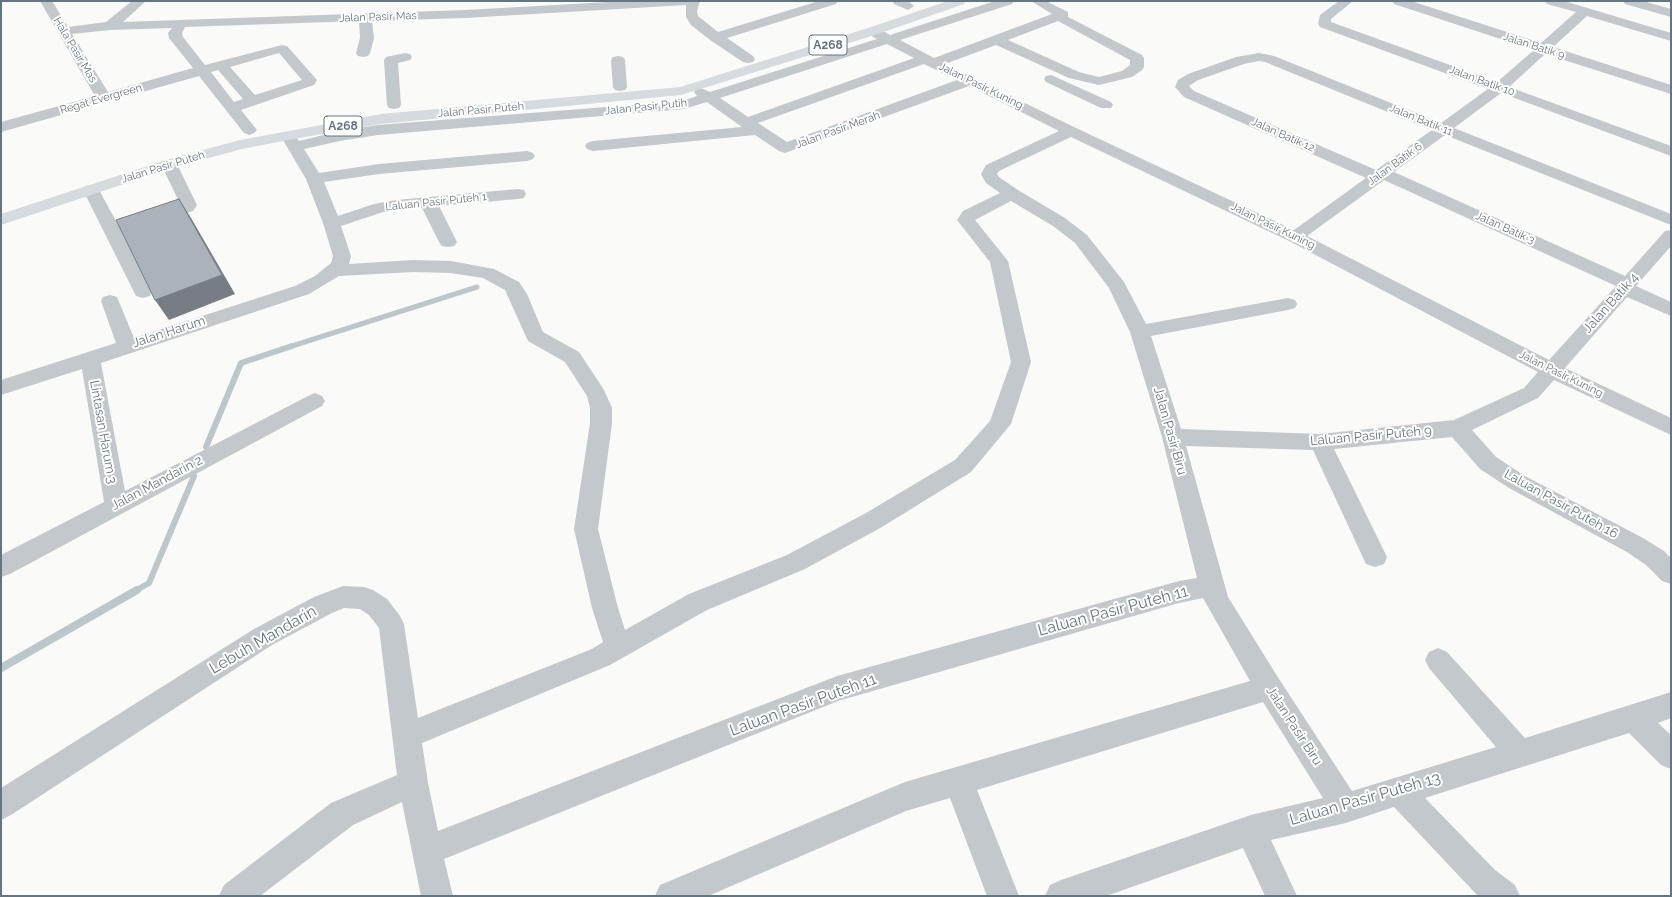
<!DOCTYPE html>
<style>
body{margin:0}
#map{position:relative;width:1672px;height:897px;overflow:hidden;background:#fafaf8;font-family:Raleway,sans-serif}
canvas{display:block}
.frame{position:absolute;inset:0;border:2px solid #657683;pointer-events:none}
</style>
<div id="map">
<canvas width="1672" height="897"></canvas>
<div class="frame"></div>
</div>
<script>
const context = document.querySelector('canvas').getContext('2d');
context.lineJoin = 'round';
const shape = rows => new Path2D(rows.map(r => 'M' + r).join(''));
function stroke(path, color, width, dash) { context.strokeStyle = color; context.lineWidth = width; context.lineCap = dash ? 'butt' : 'round'; context.setLineDash(dash || []); context.stroke(path); }
function fill(path, color) { context.fillStyle = color; context.fill(path, 'evenodd'); }
function label(font, color, halo, rows, align = 'center') {
  context.font = font + ' Raleway,sans-serif'; context.lineWidth = 4; context.setLineDash([]); context.textBaseline = 'middle'; context.strokeStyle = halo; context.fillStyle = color; for (const [text, x, y, turn = 0] of rows) {
    context.save(); context.translate(x, y); context.rotate((+turn || 0) * Math.PI / 180); context.textAlign = isNaN(turn) ? turn : align; if (halo) context.strokeText(text, 0, 0); context.fillText(text, 0, 0); context.restore();
  }
}
const streamFar2 = shape([
 [289,347,477,287]
]);
const streamFar1 = shape([
 [206,447,241,363,292,346],
 [135,591,149,583,194,476]
]);
const stream = shape([
 [1,668,137,590]
]);
const minor = shape([
 [40,1,52,1,68,27,106,22,132,1,146,1,123,22,465,10,627,1,700,1,697,11,698,16,718,32,819,1,838,1,836,4,727,38,753,56,755,59,753,62,748,63,743,62,710,40,691,25,686,17,686,5,465,18,372,21,374,38,370,53,368,56,363,57,358,56,356,53,360,38,359,21,185,27,182,33,183,37,205,65,282,45,287,46,317,80,314,85,241,110,257,130,254,133,249,135,244,133,199,76,1,132,1,122,95,96,40,1],
 [172,28,168,33,169,38,193,68,108,92,72,34,110,30,172,28],
 [279,53,302,80,255,95,230,67,279,53],
 [218,70,243,99,234,102,211,72,218,70],
 [892,1,908,1,914,6,908,10,894,4,892,1],
 [995,1,1014,1,1012,4,900,40,934,58,1052,14,1031,1,1046,1,1068,12,1068,17,1142,55,1144,58,1144,67,1142,70,1132,77,1099,85,1069,78,996,45,945,64,1076,128,1294,230,1366,178,1184,97,1175,87,1178,80,1188,74,1236,57,1259,53,1274,56,1441,123,1488,89,1320,27,1318,24,1320,15,1339,1,1353,1,1331,19,1331,22,1497,82,1534,50,1394,4,1392,1,1411,1,1541,43,1576,12,1547,4,1545,1,1564,1,1671,33,1671,41,1587,16,1553,47,1671,85,1671,94,1545,54,1509,87,1671,146,1671,156,1501,93,1454,128,1671,214,1671,225,1445,135,1394,172,1625,276,1665,231,1671,230,1671,246,1636,286,1671,302,1671,316,1627,297,1565,368,1671,418,1671,435,1554,380,1538,398,1472,430,1496,457,1525,476,1643,538,1664,551,1671,558,1671,584,1662,581,1646,565,1627,552,1509,488,1480,469,1452,437,1334,449,1387,557,1384,564,1375,567,1366,564,1313,450,1186,446,1228,597,1279,679,1352,791,1496,747,1429,668,1425,660,1429,652,1438,648,1447,652,1525,738,1671,692,1671,718,1658,723,1671,735,1671,769,1661,765,1629,733,1425,798,1495,870,1515,885,1520,896,1478,896,1394,807,1346,823,1271,840,1297,896,1265,896,1243,848,1106,896,1045,896,1050,885,1061,880,1251,815,1323,798,1263,702,977,790,1019,896,987,896,950,798,906,811,708,896,655,896,660,885,905,782,1250,681,1203,598,1179,603,838,701,444,859,453,896,421,896,402,802,353,825,260,896,219,896,224,885,331,803,397,775,379,628,369,615,360,609,344,608,332,613,272,645,11,815,1,820,1,788,254,629,314,597,343,586,364,587,373,590,387,599,400,616,404,624,418,718,592,649,603,642,592,608,574,529,590,423,590,408,587,396,565,362,528,341,505,290,483,278,451,273,413,272,339,276,309,294,101,363,125,491,308,396,315,393,322,396,325,401,322,406,10,574,1,577,1,555,104,502,82,369,1,395,1,380,116,343,101,301,103,297,110,295,117,297,134,338,295,286,315,276,331,263,333,256,323,223,306,179,280,135,283,132,293,132,299,141,340,131,378,125,682,101,697,96,694,92,696,89,701,88,710,92,877,39,868,34,866,31,868,28,878,28,890,35,995,1],
 [1058,21,1130,60,1130,65,1122,71,1099,77,1079,72,1008,40,1058,21],
 [887,44,914,58,748,117,720,98,887,44],
 [1259,61,1265,62,1432,130,1376,170,1194,91,1189,86,1198,80,1244,64,1259,61],
 [924,64,957,80,787,142,758,123,924,64],
 [969,86,1059,131,986,165,981,174,986,183,1000,193,963,211,957,220,990,262,1011,362,990,421,955,460,866,513,787,555,689,594,625,630,618,608,598,529,612,423,612,408,604,390,579,352,543,332,527,294,519,282,494,269,451,261,413,260,349,264,351,256,341,226,383,212,422,208,439,242,442,246,448,247,454,246,457,242,439,206,518,199,524,198,526,194,524,190,518,189,396,200,374,204,338,216,324,182,379,174,527,161,533,159,535,156,533,153,527,151,379,164,319,173,304,149,340,141,378,135,684,109,707,102,742,127,593,141,587,143,585,146,587,149,593,151,755,135,779,151,785,153,969,86],
 [1071,137,1289,241,1538,372,1524,388,1454,420,1320,434,1181,429,1151,336,1288,310,1295,308,1297,304,1295,300,1288,298,1146,324,1124,282,1087,235,1065,218,1018,190,999,177,997,174,999,171,1071,137],
 [1384,180,1616,286,1549,360,1307,236,1384,180],
 [1011,201,1053,226,1075,243,1109,288,1130,332,1162,437,1197,578,1179,581,837,676,438,831,428,783,422,743,610,665,707,610,805,569,882,527,971,472,1011,424,1031,362,1008,261,975,220,1011,201],
 [1623,1,1643,1,1671,9,1671,17,1625,4,1623,1],
 [405,53,410,54,412,57,410,60,398,63,401,105,399,108,394,109,389,108,387,105,384,60,386,57,405,53],
 [618,56,623,57,625,60,627,87,625,90,620,91,615,90,613,87,611,60,613,57,618,56],
 [1051,75,1111,102,1113,105,1111,108,1101,108,1046,82,1044,79,1046,76,1051,75],
 [169,159,175,161,177,164,197,205,193,211,123,235,152,292,150,296,143,298,136,296,83,190,85,186,91,185,97,186,118,225,180,204,161,164,163,161,169,159]
]);
const major = shape([
 [948,1,966,1,964,4,878,34,681,95,381,124,288,140,242,149,175,167,1,225,1,214,163,161,240,140,381,114,680,87,868,28,948,1]
]);
const shadedWall = shape([
 [179,199,191,218,235,294,169,320,155,300]
]);
const building = shape([
 [179,199,222,275,155,300,116,220,179,199]
]);
const farStreetnames = [
 ["Jalan Pasir Mas",378,17,-2],
 ["Jalan Batik 9",1534,46,18],
 ["Hala Pasir Mas",75,50,59],
 ["Jalan Batik 10",1482,81,20],
 ["Jalan Pasir Kuning",981,86,26],
 ["Regat Evergreen",101,99,-16],
 ["Jalan Pasir Putih",646,107,-6],
 ["Jalan Pasir Puteh",481,110,-5],
 ["Jalan Batik 11",1421,120,22],
 ["Jalan Pasir Merah",838,130,-20],
 ["Jalan Batik 12",1283,135,24],
 ["Jalan Batik 6",1395,164,-36],
 ["Jalan Pasir Puteh",163,167,-17],
 ["Laluan Pasir Puteh 1",436,202,-6],
 ["Jalan Pasir Kuning",1273,226,26],
 ["Jalan Batik 3",1505,228,24],
 ["Jalan Pasir Kuning",1561,374,26]
];
const shields = [
 [828,45,38],
 [343,126,38]
];
const shieldNames = [
 ["A268",828,45],
 ["A268",343,126]
];
const streetNames = [
 ["Jalan Batik 4",1611,303,-48],
 ["Jalan Harum",169,332,-18],
 ["Jalan Pasir Biru",1170,431,74],
 ["Lintasan Harum 3",103,432,80],
 ["Laluan Pasir Puteh 9",1371,436,-5],
 ["Jalan Mandarin 2",157,483,-28],
 ["Laluan Pasir Puteh 16",1561,504,29],
 ["Jalan Pasir Biru",1294,726,57]
];
const nearStreetnames = [
 ["Laluan Pasir Puteh 11",1113,611,-15],
 ["Lebuh Mandarin",263,640,-30],
 ["Laluan Pasir Puteh 11",803,705,-20],
 ["Laluan Pasir Puteh 13",1365,799,-16]
];
stroke(streamFar2, '#bbc7cb', 5);
stroke(streamFar1, '#bbc7cb', 6);
stroke(stream, '#bbc7cb', 8);
fill(minor, '#c3c8cc');
fill(major, '#d6dbdf');
fill(shadedWall, '#777d82');
fill(building, '#aab3b9');
stroke(building, '#777d82', 1);
label('11px', '#657683', '#fff', farStreetnames);
for (const [x, y, w] of shields) { const box = new Path2D(); box.roundRect(x - w / 2, y - 10, w, 20, 3); context.fillStyle = '#fff'; context.fill(box); stroke(box, '#657683', 1); }
label('bold 12px', '#657683', null, shieldNames);
label('13px', '#657683', '#fff', streetNames);
label('16px', '#657683', '#fff', nearStreetnames);
</script>
